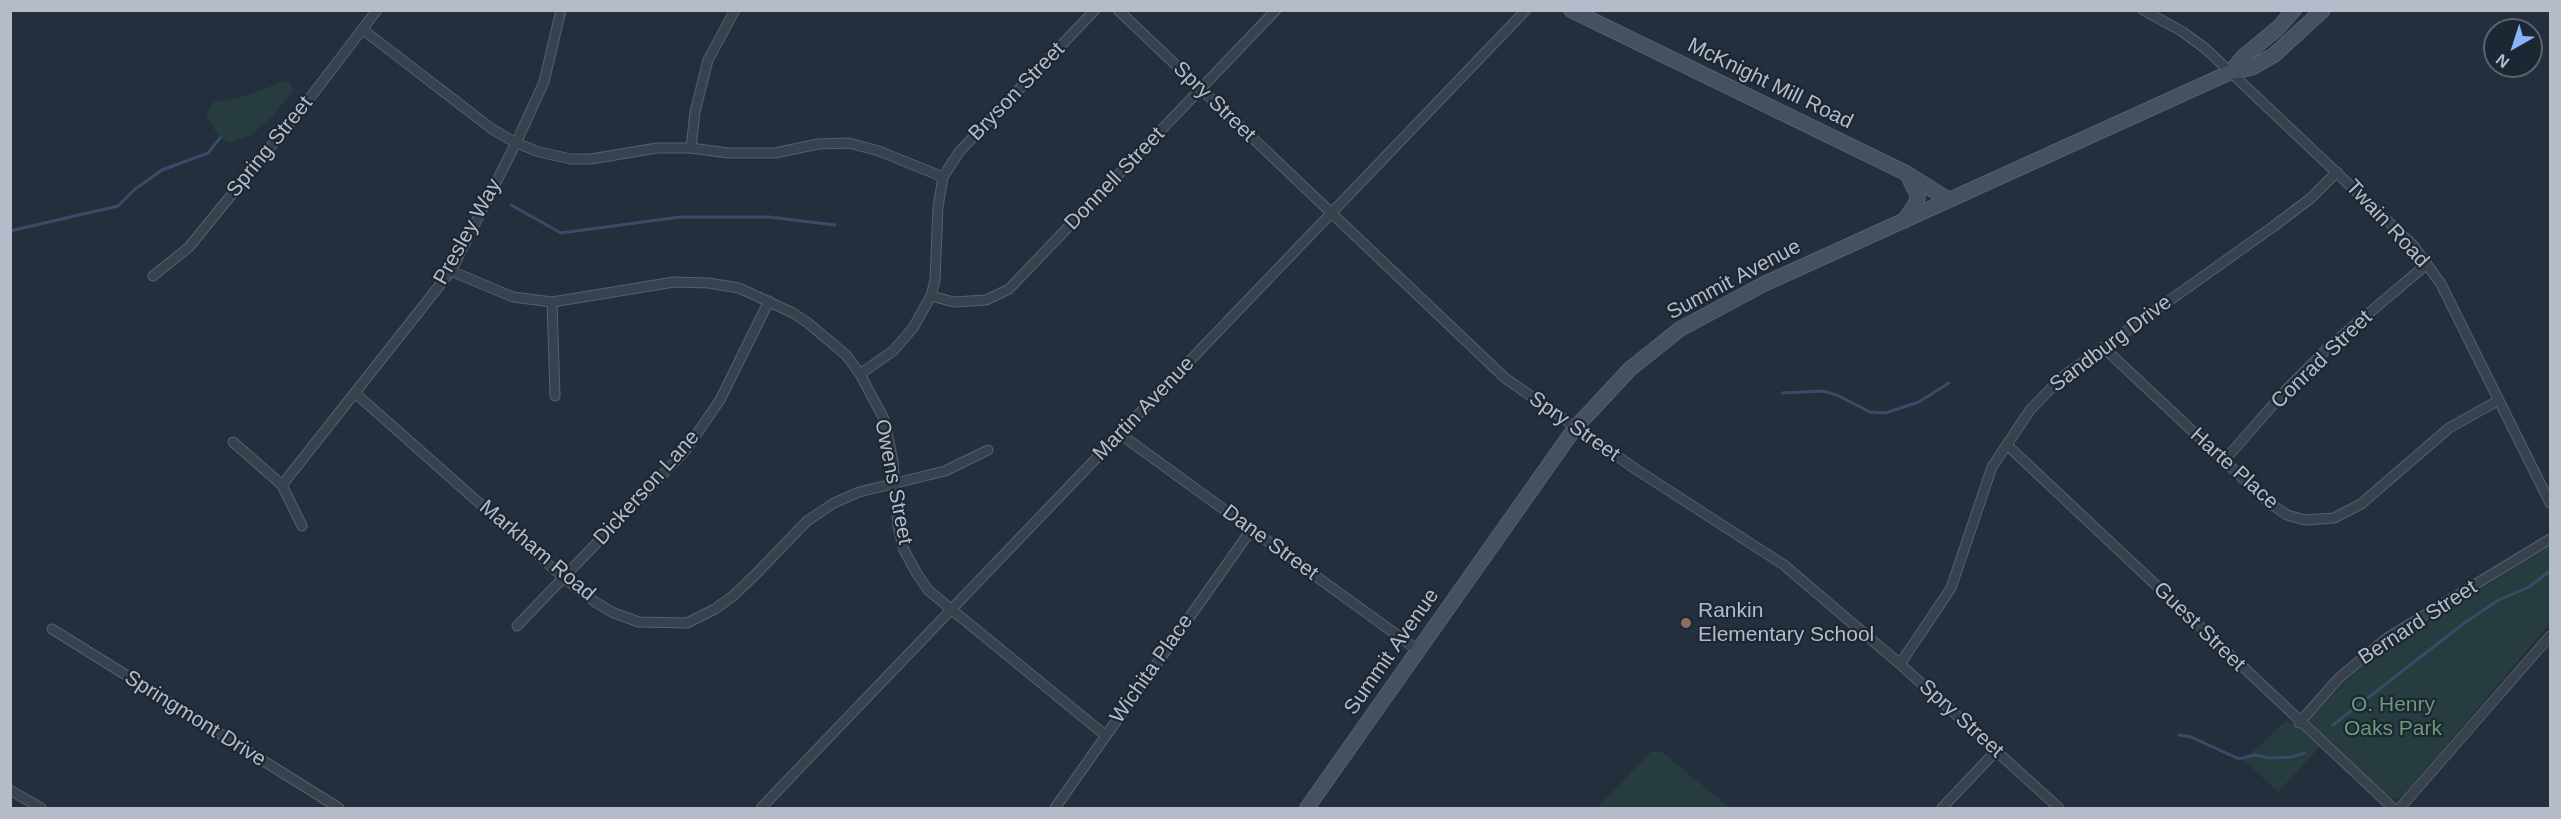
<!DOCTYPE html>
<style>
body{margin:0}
#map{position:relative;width:2561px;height:819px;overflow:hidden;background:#242f3e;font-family:Helvetica,sans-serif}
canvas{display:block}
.frame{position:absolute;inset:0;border:12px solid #b4bcc9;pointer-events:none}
.north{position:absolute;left:2483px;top:18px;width:60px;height:60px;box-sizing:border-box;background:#1d2633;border:2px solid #59626f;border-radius:50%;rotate:219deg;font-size:16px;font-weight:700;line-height:24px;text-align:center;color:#b4bcc9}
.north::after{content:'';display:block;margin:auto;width:21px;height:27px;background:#8ab4f8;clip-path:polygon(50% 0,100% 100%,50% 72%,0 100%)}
</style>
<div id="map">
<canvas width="2561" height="819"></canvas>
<div class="frame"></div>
<div class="north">N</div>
</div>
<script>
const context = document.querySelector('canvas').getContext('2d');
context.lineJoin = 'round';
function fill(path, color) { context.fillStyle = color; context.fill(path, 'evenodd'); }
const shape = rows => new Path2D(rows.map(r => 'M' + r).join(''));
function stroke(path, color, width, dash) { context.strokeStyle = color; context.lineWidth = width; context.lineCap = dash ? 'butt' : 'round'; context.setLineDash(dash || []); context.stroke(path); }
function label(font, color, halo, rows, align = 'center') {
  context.font = font + ' Helvetica,sans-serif'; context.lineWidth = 4.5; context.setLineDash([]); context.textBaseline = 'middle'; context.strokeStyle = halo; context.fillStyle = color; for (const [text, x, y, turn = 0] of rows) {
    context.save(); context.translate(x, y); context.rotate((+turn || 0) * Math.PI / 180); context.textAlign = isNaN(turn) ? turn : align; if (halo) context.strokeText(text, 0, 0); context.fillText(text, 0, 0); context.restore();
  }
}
const green = shape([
 [285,81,289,81,293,91,272,117,251,135,230,142,220,138,206,116,214,102,246,96],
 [2550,546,2550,623,2400,800,2389,797,2327,739,2278,792,2244,760,2287,720,2299,730,2352,675,2375,655],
 [1651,752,1662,752,1730,808,1597,808]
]);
const stream = shape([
 [511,205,561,233,680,217,769,217,835,225],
 [10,231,118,206,135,189,162,170,208,153,220,138],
 [1782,393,1822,391,1837,395,1870,412,1885,413,1919,402,1949,383],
 [2333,725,2463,624,2497,601,2529,587,2550,571],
 [2179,735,2191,737,2239,759,2254,755,2269,758,2292,757,2304,753]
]);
const street = shape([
 [1118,10,1505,378,1637,470,1784,565,1900,664,2059,808],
 [2143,10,2183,32,2206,49,2413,245,2441,284,2550,503],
 [362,29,492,129,516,143,539,152,571,159,591,159,657,148,691,148,728,153,775,153,818,144,849,143,879,151,943,177],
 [691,148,695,112,708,60,735,10],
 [451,271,513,297,552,302,674,282,709,283,739,288,793,313,808,323,846,355,860,374,884,419,893,461,898,527,904,550,916,572,928,590,951,609,1105,735],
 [153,276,189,247,303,107,377,10],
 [931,296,954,302,986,300,1009,289,1276,10],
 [552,302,555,396],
 [2103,347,2268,502,2287,515,2305,520,2334,518,2361,504,2449,428,2499,400],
 [860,374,893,351,913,328,931,296,935,280,938,207,943,177,959,152,1095,10],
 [355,393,564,578,595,602,614,613,639,622,687,623,715,609,733,596,756,574,807,521,834,503,859,492,945,471,988,450],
 [1120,434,1419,651],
 [233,442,282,485,302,526],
 [2007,445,2393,808],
 [2223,462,2286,390,2330,346,2427,264],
 [282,485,451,271,516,143,544,82,561,10],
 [517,626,685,451,720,400,769,301],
 [52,629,339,808],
 [1900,664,1951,588,1992,467,2030,410,2062,377,2274,226,2311,198,2337,172],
 [2299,723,2340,677,2387,638,2550,539],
 [10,790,41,808],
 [761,808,1526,10],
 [1055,808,1251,530],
 [1942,808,1996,751],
 [2400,808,2550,636]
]);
const secondary = shape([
 [1571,10,1906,173,1949,200],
 [2231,72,2243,57,2278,28,2294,10],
 [1904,221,1915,205,1918,196,1909,178],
 [1307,808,1575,428,1630,369,1680,329,1764,284,2231,72,2251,68,2274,55,2323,10]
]);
const markers = [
 [1686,623,6,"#8d6e63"]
];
const streetNames = [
 ["McKnight Mill Road",1770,84,26],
 ["Bryson Street",1017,92,-46],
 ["Spry Street",1214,102,44],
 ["Spring Street",270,147,-51],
 ["Donnell Street",1115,179,-46],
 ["Twain Road",2387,224,47],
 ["Presley Way",468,232,-61],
 ["Summit Avenue",1734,280,-28],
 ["Sandburg Drive",2111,344,-37],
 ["Conrad Street",2322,360,-44],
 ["Martin Avenue",1144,409,-46],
 ["Spry Street",1574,427,35],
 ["Harte Place",2234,469,42],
 ["Owens Street",893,482,79],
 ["Dickerson Lane",647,488,-48],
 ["Dane Street",1270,543,36],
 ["Markham Road",537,551,40],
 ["Bernard Street",2418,623,-33],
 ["Guest Street",2199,627,44],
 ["Summit Avenue",1392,652,-55],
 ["Wichita Place",1152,669,-55],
 ["Springmont Drive",195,719,32],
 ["Spry Street",1961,719,42]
];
const poiNames = [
 ["Rankin",1698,611],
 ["Elementary School",1698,635]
];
const parkNames = [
 ["O. Henry",2393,705],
 ["Oaks Park",2393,729]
];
fill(green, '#263c3f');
stroke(stream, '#394c67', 3);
stroke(street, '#565f6c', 11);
stroke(secondary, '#565f6c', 16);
stroke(street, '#38414e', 9);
stroke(secondary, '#465061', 14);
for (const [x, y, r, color] of markers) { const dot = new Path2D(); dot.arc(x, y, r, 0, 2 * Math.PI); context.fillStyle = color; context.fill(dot); stroke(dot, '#1d2633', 2); }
label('21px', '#b4bcc9', '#1d2633', streetNames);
label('21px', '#b4bcc9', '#1d2633', poiNames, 'left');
label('21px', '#6b9a76', '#1d2633', parkNames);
</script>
